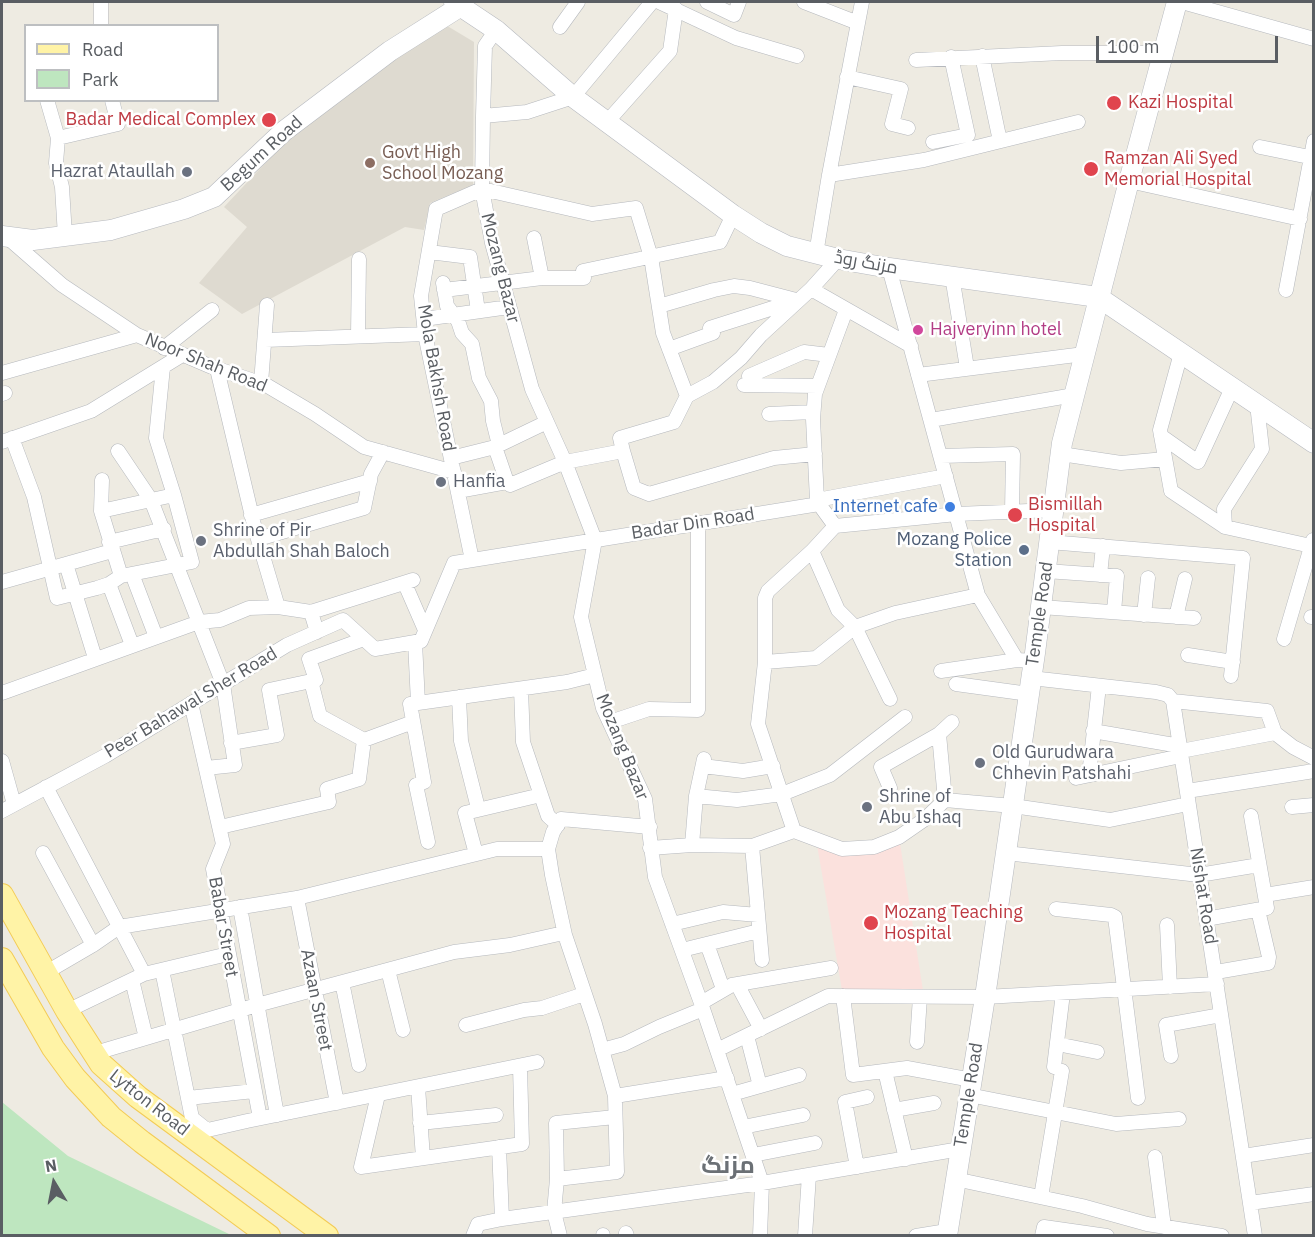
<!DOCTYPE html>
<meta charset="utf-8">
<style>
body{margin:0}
#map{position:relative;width:1315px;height:1237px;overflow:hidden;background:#eeebe2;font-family:"IBM Plex Sans",sans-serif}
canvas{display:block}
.frame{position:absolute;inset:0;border:3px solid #5a5e63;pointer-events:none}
.legend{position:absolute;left:24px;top:24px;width:195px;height:78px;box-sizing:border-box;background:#fff;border:2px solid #bdbfc1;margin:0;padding:8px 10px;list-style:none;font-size:18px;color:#5a5e63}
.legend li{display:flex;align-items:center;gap:12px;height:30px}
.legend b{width:30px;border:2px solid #bdbfc1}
.north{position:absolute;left:24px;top:1153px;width:60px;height:60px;-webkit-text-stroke:4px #fff;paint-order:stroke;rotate:350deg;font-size:16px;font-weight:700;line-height:24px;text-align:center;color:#5a5e63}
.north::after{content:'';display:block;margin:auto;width:21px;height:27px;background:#5a5e63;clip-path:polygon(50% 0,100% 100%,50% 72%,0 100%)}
.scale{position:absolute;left:1096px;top:36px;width:182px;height:27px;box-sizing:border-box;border:3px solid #5a5e63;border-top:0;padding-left:8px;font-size:18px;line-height:21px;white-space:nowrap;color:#5a5e63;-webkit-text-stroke:4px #fff;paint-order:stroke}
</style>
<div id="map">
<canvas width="1315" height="1237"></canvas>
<div class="frame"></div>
<ul class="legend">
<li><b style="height:8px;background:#fff3a6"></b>Road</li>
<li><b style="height:16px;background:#bee6bf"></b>Park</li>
</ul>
<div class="north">N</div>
<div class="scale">100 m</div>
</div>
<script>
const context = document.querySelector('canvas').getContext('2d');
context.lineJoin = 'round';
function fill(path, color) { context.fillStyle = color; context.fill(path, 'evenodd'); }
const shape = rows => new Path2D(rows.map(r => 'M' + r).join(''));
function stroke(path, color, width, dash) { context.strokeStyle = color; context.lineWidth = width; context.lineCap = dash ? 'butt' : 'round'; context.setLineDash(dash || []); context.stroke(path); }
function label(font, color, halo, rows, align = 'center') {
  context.font = font + ' "IBM Plex Sans",Cairo,sans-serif'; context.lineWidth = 5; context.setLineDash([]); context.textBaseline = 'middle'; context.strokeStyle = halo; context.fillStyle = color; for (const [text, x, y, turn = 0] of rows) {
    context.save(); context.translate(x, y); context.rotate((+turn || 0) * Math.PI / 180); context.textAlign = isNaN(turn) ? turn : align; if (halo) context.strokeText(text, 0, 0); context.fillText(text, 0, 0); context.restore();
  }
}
const education = shape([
 [444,24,474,42,473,185,430,203,424,230,405,227,242,314,199,283,247,227,224,207,287,140,308,122]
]);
const medical = shape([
 [899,837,924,997,843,996,816,839,842,849]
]);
const green = shape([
 [2,1102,68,1156,231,1235,2,1235]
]);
const street = shape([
 [659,2,736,38,797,56],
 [707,2,734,15,739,2],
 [804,2,858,23],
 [1182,2,1314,39],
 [101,26,101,2],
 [560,27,578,2],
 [496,30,485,46,483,116,482,189,492,243,532,389,565,462,595,540,581,617,603,708,645,799,655,877,701,1003,762,1183,760,1236],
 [982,56,1000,141],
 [916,60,1062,53,1163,53],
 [847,77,901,89,892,124,908,128],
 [47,100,58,138,56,163,62,187,65,236],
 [483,116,527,112,573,97,652,2],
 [607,122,670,51,676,9],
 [58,138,118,124,112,100],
 [933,142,968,135,951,57],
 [1260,147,1314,158],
 [829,175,924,160,1078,122],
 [1129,181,1300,219],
 [482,189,592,214,636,208,651,257,663,333,687,396],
 [7,237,62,285,137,335,212,367,266,385,315,414,364,447,454,472],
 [534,238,542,278],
 [429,252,470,257,478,311],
 [816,254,829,175,862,2],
 [889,268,978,595,1017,660,1034,661],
 [952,276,967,368],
 [443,283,447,306,458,321,462,333,472,344,479,378,491,401,493,421,499,445],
 [811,289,911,346],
 [444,290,542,278,584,278,583,271,720,242,733,215],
 [1286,290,1314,141],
 [659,306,714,290,734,286,750,288,796,300],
 [846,310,815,394,813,419,817,500,946,476],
 [424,319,509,307],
 [358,336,359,259],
 [265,340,425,334],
 [164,348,212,310],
 [669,349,713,333,710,328,795,301],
 [1181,353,1160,430,1171,491,1225,527],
 [217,369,255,529,278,607,311,612,317,632],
 [2,373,137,335],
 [918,375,1084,354],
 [749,376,804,352,829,355],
 [261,383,267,305],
 [744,385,818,386],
 [2,394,5,393],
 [1257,404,1262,449,1224,509,1225,527,1311,546],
 [769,414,813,412],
 [931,420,1074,395],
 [1161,436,1198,462,1232,388],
 [12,438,34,497,57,598,97,588,109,584,121,576,192,562,174,495,156,438,163,367],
 [2,442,91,411,182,355],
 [118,451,151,500,223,684,235,765,206,768],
 [623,451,634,488,649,494,774,458,815,454],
 [1061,454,1121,463,1165,459],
 [941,456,1013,454,1012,512],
 [451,458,495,447,547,422],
 [102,480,101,511,121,576],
 [507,482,510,485,565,462,623,451,620,438,674,422,687,396,713,382,741,358,761,335,811,289,838,259],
 [458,491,507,482,495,447],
 [101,511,174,495],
 [251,515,370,481],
 [258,539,364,508,371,474,383,452],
 [109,542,164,529],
 [1049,542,1243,558,1231,676],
 [812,551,838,610,855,627,890,699],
 [472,560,425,334,421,296,436,209,482,189],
 [66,564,95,658],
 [1046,571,1117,576,1114,612],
 [132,574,156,637],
 [1100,575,1103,546],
 [2,582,112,551],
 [109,584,132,645],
 [405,584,425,630],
 [1041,607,1194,618],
 [311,612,413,580],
 [1144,615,1148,578],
 [1176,617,1185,579],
 [1311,617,1314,617],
 [1284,639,1313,540],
 [415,642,418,703,410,704,424,782,416,785,428,842],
 [1188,655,1233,662],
 [765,662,816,658,855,627,895,613,978,595],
 [941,671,1017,660],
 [1031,678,1156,692,1168,695,1173,701,1255,1236],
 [311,681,320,716,364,740],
 [956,684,1029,694],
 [521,689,523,742,548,816,558,825],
 [2,693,199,622,220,620,249,608,278,607],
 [459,697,461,741,478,808],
 [1173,701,1267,711,1275,733,1293,747,1314,758],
 [191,703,223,844,213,869,260,1118],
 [418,703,567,682,595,675],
 [610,722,649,709,698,710,698,524],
 [1093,731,1180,746],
 [231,743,277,735,269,690,316,680,309,659,364,639],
 [1181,751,1275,733],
 [2,761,14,804],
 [703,766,743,771,773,766],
 [1089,775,1099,686],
 [1076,778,1181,756],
 [46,787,144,974],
 [890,788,881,767,939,734],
 [1187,791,1314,771],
 [696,796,737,800,782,794,830,775,905,717],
 [945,800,939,734,952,722],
 [1292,807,1314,805],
 [2,811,105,756,287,645,343,620,375,649,421,641,454,563,819,504,835,526,957,514,1053,510],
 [220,827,329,802,327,789,359,779,364,740,413,722],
 [794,831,758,724,765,662,765,598,768,591,812,551,835,526],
 [692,845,696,796,704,759],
 [752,846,762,960],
 [650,848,692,845,752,846,794,831,842,849,874,847,899,837,925,819,945,800,1013,806,1110,820,1188,804],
 [43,853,93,945,119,927,297,898,497,849,548,849],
 [1006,853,1199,875,1259,865],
 [476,854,465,813,541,795],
 [1265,895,1314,887],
 [297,898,337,1103],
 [240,907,277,1115],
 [1056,909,1111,915,1115,917,1138,1098],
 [1206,919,1267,908,1251,816],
 [672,924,723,912,758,915],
 [1167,925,1170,987],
 [707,944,723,989],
 [682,950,759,931],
 [162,970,192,1118,207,1130],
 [388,970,403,1030],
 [1216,972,1268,963,1269,957,1258,910],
 [45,973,93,945],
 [132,980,146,1038],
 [342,982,359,1065],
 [737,984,761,1029],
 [843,996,853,1075,907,1068,972,1080],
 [701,1003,732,985,831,968],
 [67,1011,144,974,228,954],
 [466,1025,524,1010,542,1008,584,994],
 [747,1036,760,1086],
 [917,1042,920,997],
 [1057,1044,1097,1052],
 [602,1050,624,1044,659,1027,703,1009],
 [717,1050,828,996,985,997,1217,984],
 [92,1054,257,1005,454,952,510,945,559,934,565,935],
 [1171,1056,1166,1025,1221,1015],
 [1054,1067,1063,993],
 [885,1071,906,1159],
 [418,1087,423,1158],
 [732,1094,799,1075],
 [378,1095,361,1167,522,1144,520,1066],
 [969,1095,1116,1124,1179,1119],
 [615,1096,727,1078],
 [188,1098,254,1091],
 [894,1110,934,1103],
 [615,1117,556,1123,557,1179,617,1172,615,1096,595,1024,565,935,552,875,548,849,553,832,561,819,650,827],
 [420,1123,496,1115],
 [743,1127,803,1115],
 [190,1134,247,1121,537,1062],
 [753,1155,815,1143],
 [1243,1156,1314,1145],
 [1155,1157,1164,1227],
 [857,1167,845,1102,867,1097],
 [557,1179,554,1212,560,1236],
 [955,1179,1082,1206,1147,1224,1222,1236],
 [1041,1197,1062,1071],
 [1250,1203,1314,1194],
 [502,1219,762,1183,960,1149],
 [626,1233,627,1236],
 [603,1235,603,1236],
 [473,1236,478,1224,502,1219,499,1147],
 [805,1236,809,1175],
 [916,1236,947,1231],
 [1042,1236,1044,1227,1107,1236]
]);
const secondary = shape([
 [454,2,496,30,573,97,733,215,761,233,787,246,838,259,889,268,1098,297,1314,443],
 [2,236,33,240,111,230,184,209,214,197,284,131,390,51,461,6,464,2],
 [947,1236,985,997,1035,653,1062,443,1129,181,1177,2]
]);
const primary = shape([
 [2,895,67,1011,101,1064,138,1097,327,1236],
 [2,959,53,1048,75,1078,111,1117,142,1142,269,1236]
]);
const markers = [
 [1114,103,8,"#e0444e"],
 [269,120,8,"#e0444e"],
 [370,163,6,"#8d6e63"],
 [1091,169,8,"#e0444e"],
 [187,172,6,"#6b7280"],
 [918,330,6,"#d1479c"],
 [441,482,6,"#6b7280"],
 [950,507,6,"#3f7fe0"],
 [1015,515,8,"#e0444e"],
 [201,541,6,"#6b7280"],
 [1024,550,6,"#5c6f8a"],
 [980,763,6,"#6b7280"],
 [867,807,6,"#6b7280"],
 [871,923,8,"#e0444e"]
];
const healthNames = [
 ["Kazi Hospital",1128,103],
 ["Badar Medical Complex",256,120,"right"],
 ["Ramzan Ali Syed",1104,159],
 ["Memorial Hospital",1104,180],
 ["Bismillah",1028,505],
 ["Hospital",1028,526],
 ["Mozang Teaching",884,913],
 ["Hospital",884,934]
];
const educationNames = [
 ["Govt High",382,153],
 ["School Mozang",382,174]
];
const streetNames = [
 ["Begum Road",262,154,-42],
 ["مزنگ روڈ",866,263,10],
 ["Mozang Bazar",500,268,76],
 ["Noor Shah Road",206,363,22],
 ["Mola Bakhsh Road",436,378,80],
 ["Badar Din Road",693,524,-9],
 ["Temple Road",1040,614,-82],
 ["Peer Bahawal Sher Road",191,703,-31],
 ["Mozang Bazar",622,747,68],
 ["Nishat Road",1203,896,81],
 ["Babar Street",223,927,80],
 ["Azaan Street",316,1000,79],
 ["Temple Road",969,1095,-81],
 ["Lytton Road",149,1103,38]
];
const worshipNames = [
 ["Hazrat Ataullah",175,172,"right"],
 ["Hanfia",453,482],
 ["Shrine of Pir",213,531],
 ["Abdullah Shah Baloch",213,552],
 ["Old Gurudwara",992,753],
 ["Chhevin Patshahi",992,774],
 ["Shrine of",879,797],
 ["Abu Ishaq",879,818]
];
const hotelNames = [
 ["Hajveryinn hotel",930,330]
];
const shopNames = [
 ["Internet cafe",938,507]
];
const serviceNames = [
 ["Mozang Police",1012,540],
 ["Station",1012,561]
];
const districtNames = [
 ["مزنگ",728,1166]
];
fill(education, '#dedad0');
fill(medical, '#fbe1dd');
fill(green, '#bee6bf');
stroke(street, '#b5b8bd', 15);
stroke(secondary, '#b6b9bf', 21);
stroke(primary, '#f3cb55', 24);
stroke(street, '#fff', 14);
stroke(secondary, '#fff', 20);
stroke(primary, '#fff3a6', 22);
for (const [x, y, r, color] of markers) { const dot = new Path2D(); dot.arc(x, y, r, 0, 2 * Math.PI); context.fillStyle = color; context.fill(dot); stroke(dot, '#fff', 2); }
label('18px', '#be3a42', '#fff', healthNames, 'left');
label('18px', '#785e54', '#fff', educationNames, 'left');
label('18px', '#5a5e63', '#fff', streetNames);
label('18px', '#5b616d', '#fff', worshipNames, 'left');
label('18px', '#b23c85', '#fff', hotelNames, 'left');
label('18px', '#366cbe', '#fff', shopNames, 'right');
label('18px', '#4e5e75', '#fff', serviceNames, 'right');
label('bold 24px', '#6b7075', '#fff', districtNames);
</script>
